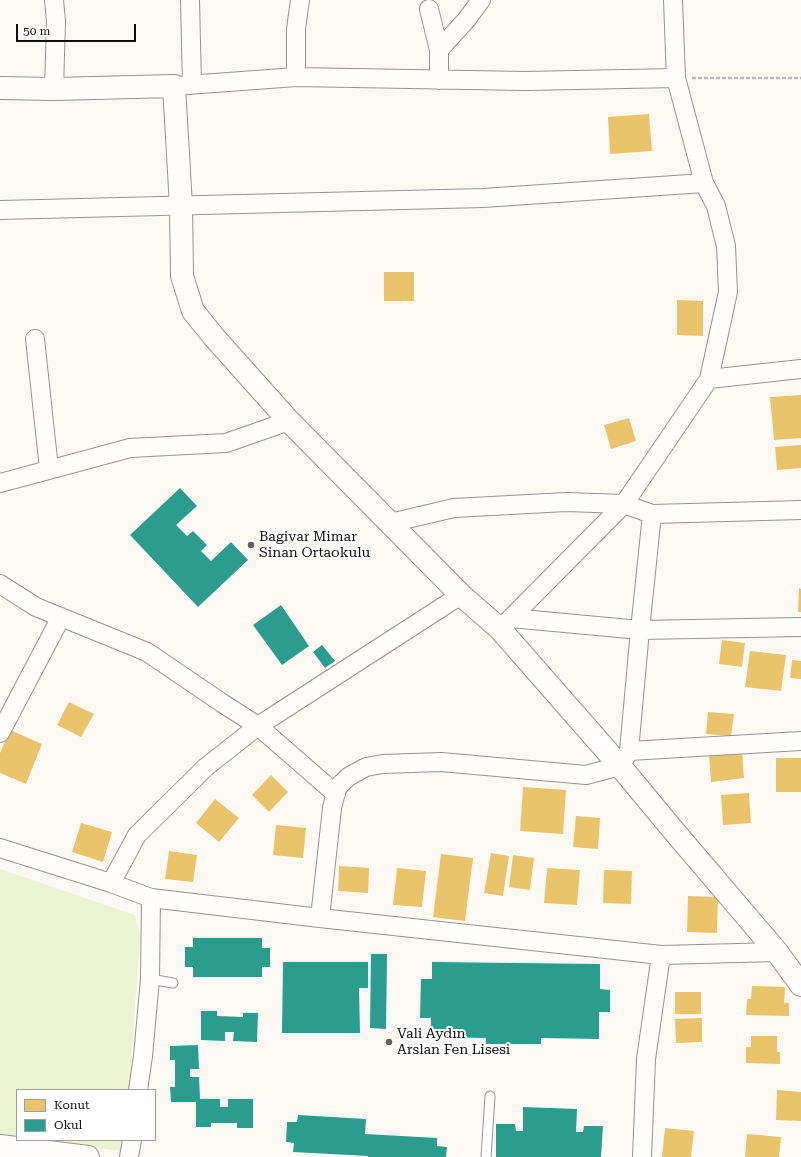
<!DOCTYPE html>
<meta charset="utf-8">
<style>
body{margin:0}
#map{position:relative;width:801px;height:1157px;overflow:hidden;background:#fcf9f4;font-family:"Roboto Serif",serif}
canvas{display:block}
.legend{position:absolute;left:16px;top:1089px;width:140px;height:52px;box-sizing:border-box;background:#fff;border:1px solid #9f9f9f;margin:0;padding:5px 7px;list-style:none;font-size:12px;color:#0f0f0f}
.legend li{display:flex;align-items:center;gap:8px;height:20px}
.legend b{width:20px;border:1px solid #9f9f9f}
.scale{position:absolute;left:16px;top:24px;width:120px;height:18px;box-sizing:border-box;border:2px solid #0f0f0f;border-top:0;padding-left:5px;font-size:12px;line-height:14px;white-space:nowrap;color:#0f0f0f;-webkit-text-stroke:3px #fff;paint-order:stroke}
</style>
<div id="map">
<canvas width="801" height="1157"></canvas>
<ul class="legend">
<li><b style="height:11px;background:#e9c46a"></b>Konut</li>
<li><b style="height:11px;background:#2a9d8f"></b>Okul</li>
</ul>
<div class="scale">50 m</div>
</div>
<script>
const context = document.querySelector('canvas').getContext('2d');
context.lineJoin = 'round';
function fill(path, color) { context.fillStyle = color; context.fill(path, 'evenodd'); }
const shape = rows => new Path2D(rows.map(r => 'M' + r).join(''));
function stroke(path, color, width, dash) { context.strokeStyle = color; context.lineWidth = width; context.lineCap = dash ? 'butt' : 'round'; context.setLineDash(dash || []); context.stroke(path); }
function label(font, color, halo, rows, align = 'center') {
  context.font = font + ' "Roboto Serif",serif'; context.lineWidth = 4; context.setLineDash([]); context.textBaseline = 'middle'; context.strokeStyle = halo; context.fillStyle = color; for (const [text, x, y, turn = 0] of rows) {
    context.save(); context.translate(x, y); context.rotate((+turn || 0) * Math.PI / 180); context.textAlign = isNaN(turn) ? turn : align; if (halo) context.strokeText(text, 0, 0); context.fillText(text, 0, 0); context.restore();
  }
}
const green = shape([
 [0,869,135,915,140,935,129,1090,17,1090,17,1138,0,1136],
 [30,1140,124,1140,121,1151]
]);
const homes = shape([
 [649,114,652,151,610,154,608,117],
 [384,272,414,272,414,301,384,301],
 [677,300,703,301,703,336,677,335],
 [801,395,801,438,774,440,770,397],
 [629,418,636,441,611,449,604,425],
 [801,445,801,468,777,470,775,447],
 [799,588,801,589,801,612,798,612],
 [722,640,745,643,742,667,719,664],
 [750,651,786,655,781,691,745,687],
 [792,660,801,661,801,679,790,678],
 [69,702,94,714,81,737,57,725],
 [708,712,734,714,731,736,706,734],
 [10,730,42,744,26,784,0,773,0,753],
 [742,751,744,778,711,782,709,754],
 [776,758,801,758,801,792,776,792],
 [271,775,288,792,269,812,252,795],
 [523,787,566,790,563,834,520,831],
 [749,793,751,823,723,825,721,795],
 [215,799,239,818,219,842,196,823],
 [576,816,600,818,598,849,573,847],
 [81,823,112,832,103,862,72,852],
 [276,825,306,828,303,858,273,855],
 [169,851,197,855,193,882,165,879],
 [491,853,509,856,503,896,484,893],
 [441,854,473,858,465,921,433,917],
 [513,855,534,858,530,890,509,887],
 [339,866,369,868,368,893,338,891],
 [397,868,426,871,422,907,393,905],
 [547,868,580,870,577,905,544,903],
 [604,870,632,871,631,904,603,903],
 [688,896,718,897,717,933,687,932],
 [752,986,785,987,784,1003,789,1003,789,1016,746,1015,747,999,751,999],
 [675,992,701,992,701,1014,675,1014],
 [702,1018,702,1042,676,1043,675,1019],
 [751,1036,777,1036,777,1052,780,1052,780,1064,746,1063,746,1047,751,1047],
 [777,1090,801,1092,801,1121,776,1120],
 [665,1128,694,1131,691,1157,662,1157],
 [747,1134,781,1137,779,1157,745,1157]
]);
const schools = shape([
 [180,488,197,506,176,525,187,536,193,531,207,545,201,551,211,561,231,542,248,560,198,607,130,535],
 [281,605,309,646,282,665,253,625],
 [322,645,335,661,325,668,313,652],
 [193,938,262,938,262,948,270,948,270,967,262,967,262,977,193,977,193,967,185,967,185,947,193,947],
 [371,954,387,954,386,1029,370,1028],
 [283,962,368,962,368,988,359,988,360,1033,282,1033],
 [432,962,600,964,600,989,610,990,610,1012,599,1012,599,1039,541,1038,541,1044,486,1044,486,1038,431,1037,431,1018,420,1018,421,979,432,979],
 [201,1011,217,1011,217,1016,243,1017,243,1013,258,1013,257,1042,233,1041,234,1032,225,1032,225,1041,201,1040],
 [198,1045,199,1069,190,1069,190,1077,199,1077,200,1099,220,1099,220,1107,228,1107,228,1099,253,1099,253,1128,237,1128,237,1123,211,1123,211,1127,196,1127,196,1102,171,1102,170,1087,175,1087,175,1060,170,1060,170,1046],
 [523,1107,577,1109,576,1132,583,1132,584,1126,603,1126,601,1157,496,1157,496,1124,515,1124,516,1131,523,1131],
 [298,1115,366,1119,365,1134,437,1138,437,1146,447,1147,446,1157,368,1157,368,1156,293,1152,294,1143,286,1142,287,1122,297,1122]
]);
const path = shape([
 [692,78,801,78]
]);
const service = shape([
 [150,979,173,983],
 [486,1157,490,1096]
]);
const minor = shape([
 [54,0,56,21,54,89],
 [190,0,192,85],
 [429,9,439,50,439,80],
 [439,50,467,19,481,0],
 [296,77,296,29,300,0],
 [174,86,296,77,525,81,676,78],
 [0,210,483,198,704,183],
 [35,339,49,469],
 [709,379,801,369],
 [0,483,130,448,226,443,289,421],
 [652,514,801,510],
 [0,584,36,607,147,652,222,703,258,726,336,794],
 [511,618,640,630,801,627],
 [500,629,624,504,709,379,728,292,726,246,716,206,704,183,676,78,673,0],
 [0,733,61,617],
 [629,751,801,741],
 [0,848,111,883,151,898,320,918,661,955,777,952],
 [111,883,137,835,206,767,258,726,461,595],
 [320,918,332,808,337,788,348,777,366,767,383,764,441,762,586,775,620,766,629,751,640,630,652,514,624,504,566,502,454,508,390,523],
 [138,1090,143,1056,150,979,151,898],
 [129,1157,132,1140],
 [642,1157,646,1059,661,955]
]);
const tertiary = shape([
 [0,88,54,89,174,86,181,206,182,276,193,311,214,337,289,421,461,595,500,629,620,766,673,830,777,952,801,985],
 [0,1146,88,1157]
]);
const markers = [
 [251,545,4,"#62615f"],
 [389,1042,4,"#62615f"]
];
const poiNames = [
 ["Bagivar Mimar",259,537],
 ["Sinan Ortaokulu",259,553],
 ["Vali Aydın",397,1034],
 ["Arslan Fen Lisesi",397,1050]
];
fill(green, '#eaf3d2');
fill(homes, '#e9c46a');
fill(schools, '#2a9d8f');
stroke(service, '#969492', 11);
stroke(minor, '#969492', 20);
stroke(tertiary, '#969492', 24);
stroke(path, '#b9b8b8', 2.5, [4, 2]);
stroke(service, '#fffefd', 9);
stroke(minor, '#fffefd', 18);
stroke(tertiary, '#fffefd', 22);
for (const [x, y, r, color] of markers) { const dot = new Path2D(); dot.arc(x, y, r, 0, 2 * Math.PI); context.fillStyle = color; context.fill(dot); stroke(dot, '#fff', 1.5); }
label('14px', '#0f0f0f', '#fff', poiNames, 'left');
</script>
